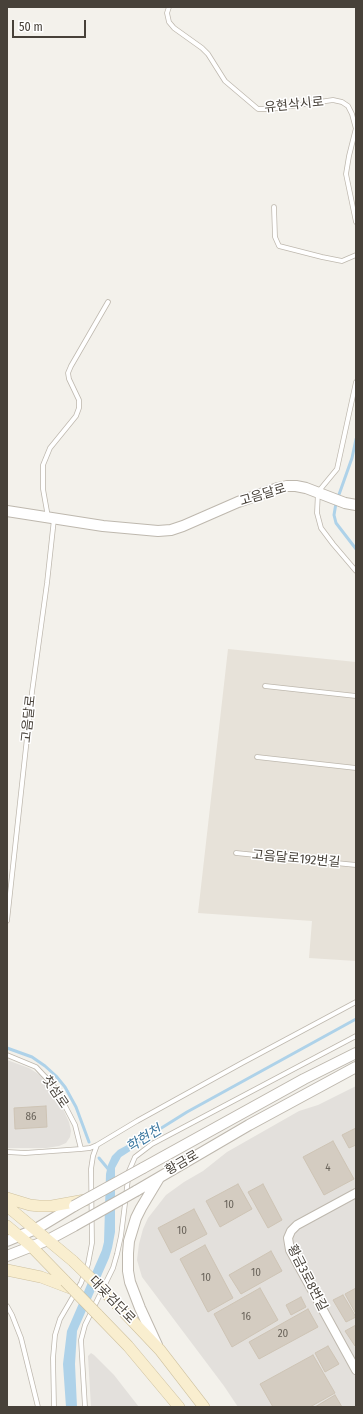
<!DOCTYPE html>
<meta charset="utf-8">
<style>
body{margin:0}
#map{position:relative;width:363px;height:1414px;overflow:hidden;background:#f3f1eb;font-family:"Fira Sans Condensed",sans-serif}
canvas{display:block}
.frame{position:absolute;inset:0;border:8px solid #474139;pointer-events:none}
.scale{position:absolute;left:12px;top:20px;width:74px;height:18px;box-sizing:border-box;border:2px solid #474139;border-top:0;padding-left:5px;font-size:12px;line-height:14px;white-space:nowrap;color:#474139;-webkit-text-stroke:3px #fff;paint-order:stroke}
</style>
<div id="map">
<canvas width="363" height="1414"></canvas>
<div class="frame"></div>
<div class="scale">50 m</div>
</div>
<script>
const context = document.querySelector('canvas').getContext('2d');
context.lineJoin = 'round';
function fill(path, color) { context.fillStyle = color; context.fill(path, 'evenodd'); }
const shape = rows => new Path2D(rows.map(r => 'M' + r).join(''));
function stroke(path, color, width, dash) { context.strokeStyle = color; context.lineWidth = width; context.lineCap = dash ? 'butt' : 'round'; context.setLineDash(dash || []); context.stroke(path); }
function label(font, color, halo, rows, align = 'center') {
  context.font = font + ' "Fira Sans Condensed","Noto Sans KR",sans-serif'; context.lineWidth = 3; context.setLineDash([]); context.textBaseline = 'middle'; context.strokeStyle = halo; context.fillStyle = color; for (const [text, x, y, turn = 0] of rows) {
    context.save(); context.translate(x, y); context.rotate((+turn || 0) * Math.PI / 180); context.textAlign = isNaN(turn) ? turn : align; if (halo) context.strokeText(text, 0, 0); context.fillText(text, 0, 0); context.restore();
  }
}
const residential = shape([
 [228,649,356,662,356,961,309,958,312,921,198,913]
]);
const industrial = shape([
 [7,1060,29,1068,40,1075,47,1083,63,1109,69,1122,71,1131,70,1137,66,1143,59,1146,46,1148,7,1148],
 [356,1086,356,1407,238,1407,224,1386,142,1277,137,1260,139,1244,143,1229,148,1218,166,1195,184,1182,203,1171,227,1152,299,1111,318,1105],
 [91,1353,94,1355,114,1375,139,1407,91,1407,88,1356]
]);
const water = shape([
 [129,1144,138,1146,121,1157,115,1168,115,1232,112,1248,109,1258,77,1331,75,1364,77,1407,66,1407,63,1364,67,1331,102,1250,104,1242,106,1174,108,1165,112,1156,118,1150]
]);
const stream = shape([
 [356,439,352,458,336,503,334,515,336,523,356,549],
 [7,1048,32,1057,45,1066,56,1076,65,1087,76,1107,89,1142],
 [131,1147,187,1112,356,1019],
 [99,1158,109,1170]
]);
const building = shape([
 [46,1106,47,1127,15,1129,14,1108,46,1106],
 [356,1128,356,1145,349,1148,342,1135,356,1128],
 [333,1141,354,1179,324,1195,303,1157,333,1141],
 [238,1184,252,1209,220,1227,206,1201,238,1184],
 [263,1184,282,1220,268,1228,248,1192,263,1184],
 [194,1209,207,1234,171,1253,158,1228,194,1209],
 [205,1245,233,1298,208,1312,180,1259,205,1245],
 [271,1251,282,1271,241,1294,229,1275,271,1251],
 [260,1288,278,1320,232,1347,214,1314,260,1288],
 [356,1288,356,1314,345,1294,356,1288],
 [343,1295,356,1317,346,1322,333,1300,343,1295],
 [301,1297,306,1307,291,1315,286,1305,301,1297],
 [308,1309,318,1327,259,1359,249,1342,308,1309],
 [356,1325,356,1346,355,1346,345,1331,356,1325],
 [328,1346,339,1364,325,1372,315,1353,328,1346],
 [313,1355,335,1393,310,1407,273,1407,260,1384,313,1355],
 [335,1395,342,1407,315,1407,335,1395]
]);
const service = shape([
 [169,7,167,13,169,22,174,28,202,48,208,54,225,81,258,109,271,109,333,100,342,102,348,106,352,114,356,129],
 [356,128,349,156,346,174,356,222],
 [274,207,275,237,279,246,322,257,342,261,356,255],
 [356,382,337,469,318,492,317,513,321,528,333,544,356,571],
 [48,517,43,489,43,465,50,448,76,416,79,408,79,400,69,379,68,373,71,366,108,302],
 [265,686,356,696],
 [257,757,356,768],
 [236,853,356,865],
 [7,921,32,692,47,583,54,519],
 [7,1055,36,1067,53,1085,64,1104,75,1125,81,1149],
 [7,1152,25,1153,81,1149,90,1148,97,1145,137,1121,242,1063,356,1002],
 [7,1306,12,1315,21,1338,38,1407],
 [54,1407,53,1358,55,1335,60,1319,81,1283,88,1264,92,1243,91,1169,93,1156,97,1145],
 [85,1407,81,1340,85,1325,113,1268,117,1254,121,1236,129,1171,135,1157,152,1144,356,1036]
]);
const minor = shape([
 [356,1193,297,1225,291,1231,288,1238,290,1250,356,1370]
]);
const tertiary = shape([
 [7,511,103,526,158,531,171,530,183,526,238,502,278,488,287,486,296,486,306,488,345,503,356,505],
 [143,1168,304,1079,356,1053],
 [136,1191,249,1125,356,1067],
 [7,1241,36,1229,74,1206],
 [7,1256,48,1240,74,1226],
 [157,1345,140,1308,130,1282,128,1271,128,1253,129,1241,136,1218,141,1208,159,1178]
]);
const secondary = shape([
 [7,1198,30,1205,39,1206,52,1206,85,1200],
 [7,1206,73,1261],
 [7,1226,31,1246,65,1281],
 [7,1270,41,1277,70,1288],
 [105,1292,160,1350,204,1407],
 [97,1314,128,1346,179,1407]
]);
const tertiaryBridge = shape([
 [74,1206,143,1168],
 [74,1226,136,1191]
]);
const secondaryBridge = shape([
 [73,1261,105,1292],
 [65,1281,97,1314]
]);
const numberNames = [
 ["86",31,1117],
 ["4",328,1168],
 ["10",229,1205],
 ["10",182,1231],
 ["10",256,1273],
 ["10",206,1278],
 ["16",246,1317],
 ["20",283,1334]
];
const streetNames = [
 ["유현삭시로",294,105,-6],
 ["고음달로",263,495,-17],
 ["고음달로",29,719,-84],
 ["고음달로192번길",296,859,5],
 ["첫섬로",55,1092,56],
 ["황금로",182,1163,-30],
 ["황금3로8번길",307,1278,63],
 ["대곶검단로",112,1300,46]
];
const waterNames = [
 ["학현천",144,1139,-32]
];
fill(residential, '#e7e2d9');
fill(industrial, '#e3e0dc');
fill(water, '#aed2e9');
stroke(stream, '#aed2e9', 3);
fill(building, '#d4ccc1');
stroke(building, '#cec4b5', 1);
stroke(service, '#beb8ae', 5.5);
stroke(minor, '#beb8ae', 10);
stroke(tertiary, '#beb8ae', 12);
stroke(secondary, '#cec19f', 12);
stroke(service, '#fff', 4);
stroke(minor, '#fff', 8);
stroke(tertiary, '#fff', 10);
stroke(secondary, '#f9eecf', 11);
stroke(tertiaryBridge, '#beb8ae', 12, []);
stroke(secondaryBridge, '#cec19f', 12, []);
stroke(tertiaryBridge, '#fff', 10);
stroke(secondaryBridge, '#f9eecf', 11);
label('11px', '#6a645b', null, numberNames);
label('13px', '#474139', '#fff', streetNames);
label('italic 14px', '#3c78a0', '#fff', waterNames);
</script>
